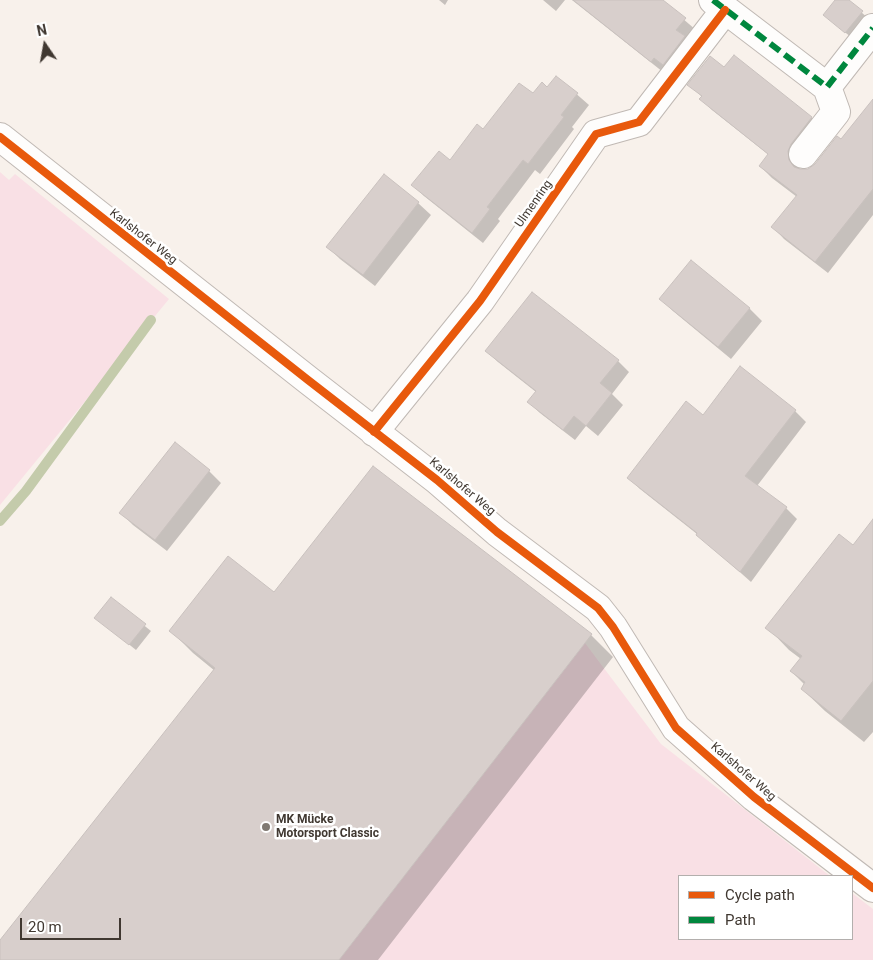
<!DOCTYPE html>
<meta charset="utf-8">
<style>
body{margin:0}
#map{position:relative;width:873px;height:960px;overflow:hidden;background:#f8f1eb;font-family:Roboto,sans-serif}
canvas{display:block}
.legend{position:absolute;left:678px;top:875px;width:175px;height:65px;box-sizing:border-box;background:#fff;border:1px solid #b3afad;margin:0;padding:6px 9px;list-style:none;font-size:15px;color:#403831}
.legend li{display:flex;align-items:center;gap:10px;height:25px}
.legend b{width:25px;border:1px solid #b3afad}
.north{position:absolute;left:20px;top:20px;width:50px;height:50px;-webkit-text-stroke:4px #fff;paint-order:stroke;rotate:348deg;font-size:14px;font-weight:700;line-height:20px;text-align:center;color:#403831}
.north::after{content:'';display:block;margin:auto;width:18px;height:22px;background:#403831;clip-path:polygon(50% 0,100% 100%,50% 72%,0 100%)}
.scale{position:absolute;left:20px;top:918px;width:101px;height:22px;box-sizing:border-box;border:2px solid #403831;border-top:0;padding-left:6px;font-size:15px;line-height:18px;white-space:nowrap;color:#403831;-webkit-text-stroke:4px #fff;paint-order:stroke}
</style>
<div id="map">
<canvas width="873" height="960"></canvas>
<ul class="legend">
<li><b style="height:6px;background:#e8590c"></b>Cycle path</li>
<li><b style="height:6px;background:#00873e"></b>Path</li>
</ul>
<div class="north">N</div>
<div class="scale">20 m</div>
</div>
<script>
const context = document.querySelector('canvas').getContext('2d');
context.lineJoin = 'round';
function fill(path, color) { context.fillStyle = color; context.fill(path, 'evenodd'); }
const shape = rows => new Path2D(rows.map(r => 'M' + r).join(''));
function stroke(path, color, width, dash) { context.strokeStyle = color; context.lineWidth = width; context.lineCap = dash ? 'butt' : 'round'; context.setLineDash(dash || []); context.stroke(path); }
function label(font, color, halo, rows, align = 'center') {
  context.font = font + ' Roboto,sans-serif'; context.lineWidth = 5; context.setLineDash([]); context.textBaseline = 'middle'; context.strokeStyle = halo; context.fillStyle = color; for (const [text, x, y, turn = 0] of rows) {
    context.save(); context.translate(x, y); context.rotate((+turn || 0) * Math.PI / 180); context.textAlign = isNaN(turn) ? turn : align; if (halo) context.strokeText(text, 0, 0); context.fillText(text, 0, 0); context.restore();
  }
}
const green = shape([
 [0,172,9,180,15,174,169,299,0,505],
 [585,643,661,744,830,876,679,876,679,939,852,939,852,893,873,909,873,960,339,960]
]);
const shadow = shape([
 [439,0,448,0,445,5],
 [543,0,565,0,556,11],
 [572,0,661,0,696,30,663,72],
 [837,0,847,0,868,18,852,38,824,15],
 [734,57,812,118,823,129,799,165,800,171,809,170,841,140,873,101,873,215,828,273,784,239,773,227,797,197,772,178,760,166,769,155,712,110,701,99,702,97,689,84,724,69],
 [557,77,589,105,572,127,574,129,540,174,535,170,498,219,500,221,483,243,424,196,413,185,450,162,484,131,533,95,548,88],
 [418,203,431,215,375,286,340,259,328,247],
 [691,262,750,309,762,321,731,359,673,311,661,299],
 [487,351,618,361,629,372,612,394,623,405,598,436,586,426,575,440,540,413,529,402,536,392,498,362],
 [795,411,806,422,757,486,786,508,797,519,751,582,697,534,640,489,629,478,703,417],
 [373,468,591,635,613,657,378,960,1,960,0,942,215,671,193,653,171,631,275,594],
 [209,471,221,483,167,551,133,525,121,513],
 [873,532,873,732,864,742,825,711,802,689,805,685,791,671,801,659,789,650,767,627,853,547],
 [111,599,151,631,136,650,96,618]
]);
const stream = shape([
 [0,521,26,491,151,320]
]);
const building = shape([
 [573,0,663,0,686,18,676,30,685,36,663,65,654,58,651,62,573,0],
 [835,0,849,0,863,11,845,33,823,15,835,0],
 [734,55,812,117,791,144,788,151,789,160,794,167,800,169,808,169,815,164,837,136,841,139,873,99,873,189,815,262,771,227,797,195,759,166,768,154,699,99,702,96,687,85,710,56,724,67,734,55],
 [556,76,578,93,561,115,564,117,528,164,523,160,487,207,490,209,472,233,411,185,439,151,450,160,477,124,483,129,519,83,533,93,542,82,547,87,556,76],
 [384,174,419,202,363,275,326,247,384,174],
 [691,260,750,308,718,347,659,299,691,260],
 [532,292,619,360,600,383,612,393,586,426,574,416,563,430,527,402,536,391,485,351,532,292],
 [740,366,796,410,745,476,787,507,740,572,696,535,697,533,627,478,686,401,703,415,740,366],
 [175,442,210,470,155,540,119,513,175,442],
 [373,466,592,634,339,960,0,960,0,940,215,668,169,631,228,556,274,592,373,466],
 [873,519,873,681,841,721,801,689,805,682,790,671,802,656,765,628,839,534,853,545,873,519],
 [111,597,146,624,129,645,94,618,111,597]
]);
const minor = shape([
 [713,0,827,87,873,28],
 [0,137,308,380,437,480,497,532,598,608,613,627,676,728,754,797,873,888],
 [803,154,836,112,827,87],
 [374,432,480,301,596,134,639,122,725,10]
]);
const quiet = shape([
 [713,0,827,87,873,28]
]);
const cycleway = shape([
 [0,137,308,380,437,480,497,532,598,608,613,627,676,728,754,797,873,888],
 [374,432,480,301,596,134,639,122,725,10]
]);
const markers = [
 [266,827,5,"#807972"]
];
const streetNames = [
 ["Ulmenring",534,204,-55],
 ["Karlshofer Weg",143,237,38],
 ["Karlshofer Weg",462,487,40],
 ["Karlshofer Weg",743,772,41]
];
const poiNames = [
 ["MK Mücke",276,820],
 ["Motorsport Classic",276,834]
];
fill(green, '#f9e0e5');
fill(shadow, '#0003');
stroke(stream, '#c4cbab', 10);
fill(building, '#d8cfcc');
stroke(building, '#c9c1be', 1);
stroke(minor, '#c0b9b4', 30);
stroke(minor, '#fefdfc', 28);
stroke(quiet, '#00873e', 6, [12, 6]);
stroke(cycleway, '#e8590c', 8);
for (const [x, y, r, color] of markers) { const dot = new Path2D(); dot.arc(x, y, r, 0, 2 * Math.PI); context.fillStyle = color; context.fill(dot); stroke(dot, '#fff', 2); }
label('12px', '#403831', '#fff', streetNames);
label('bold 12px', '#403831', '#fff', poiNames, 'left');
</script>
